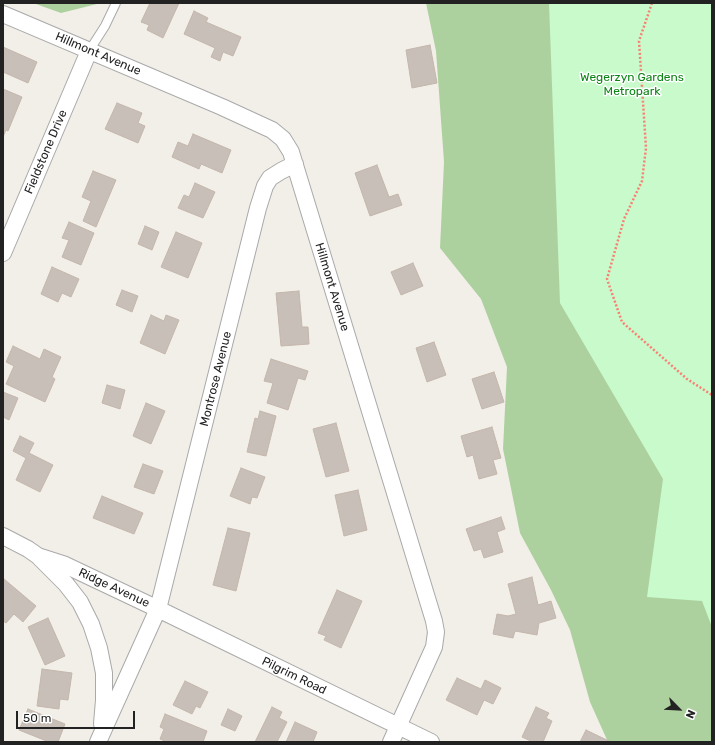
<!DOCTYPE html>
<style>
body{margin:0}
#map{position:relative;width:715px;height:745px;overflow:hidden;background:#f2efe9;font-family:Rubik,sans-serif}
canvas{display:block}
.frame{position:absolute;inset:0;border:4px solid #222;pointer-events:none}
.north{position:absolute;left:659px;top:689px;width:40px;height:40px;-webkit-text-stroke:3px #fff;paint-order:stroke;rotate:114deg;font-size:11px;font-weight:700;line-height:16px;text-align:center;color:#222}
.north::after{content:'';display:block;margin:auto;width:14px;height:18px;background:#222;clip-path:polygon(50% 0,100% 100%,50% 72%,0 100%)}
.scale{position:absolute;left:16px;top:711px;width:119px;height:18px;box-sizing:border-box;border:2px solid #222;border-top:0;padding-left:5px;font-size:12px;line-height:14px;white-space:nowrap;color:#222;-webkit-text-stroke:3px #fff;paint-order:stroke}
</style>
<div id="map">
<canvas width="715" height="745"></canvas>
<div class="frame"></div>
<div class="north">N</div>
<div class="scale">50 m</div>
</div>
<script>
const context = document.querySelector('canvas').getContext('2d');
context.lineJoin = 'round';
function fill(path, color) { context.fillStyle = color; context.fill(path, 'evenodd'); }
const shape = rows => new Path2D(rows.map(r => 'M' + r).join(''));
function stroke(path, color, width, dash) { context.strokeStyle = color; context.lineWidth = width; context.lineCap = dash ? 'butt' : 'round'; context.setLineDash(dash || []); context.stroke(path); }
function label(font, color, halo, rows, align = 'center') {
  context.font = font + ' Rubik,sans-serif'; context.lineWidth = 3; context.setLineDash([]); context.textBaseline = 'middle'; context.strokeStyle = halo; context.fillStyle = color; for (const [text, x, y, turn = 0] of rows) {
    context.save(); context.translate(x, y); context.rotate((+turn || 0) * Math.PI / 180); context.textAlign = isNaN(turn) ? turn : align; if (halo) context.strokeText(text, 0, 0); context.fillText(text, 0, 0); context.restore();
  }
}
const forest = shape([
 [33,3,101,3,61,13],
 [426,3,712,3,712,742,608,742,590,702,570,630,551,590,520,533,503,449,507,367,481,299,440,248,444,162,436,51]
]);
const park = shape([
 [549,3,712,3,712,627,702,601,647,597,663,479,560,303]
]);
const building = shape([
 [150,3,179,3,163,38,147,30,149,25,141,22,150,3],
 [194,11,208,18,206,22,241,37,233,56,223,52,220,61,211,57,215,48,184,34,194,11],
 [430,45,437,83,412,88,406,50,430,45],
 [3,47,37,62,28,83,3,72,3,47],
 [3,89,22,97,8,131,6,130,3,137,3,89],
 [117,103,142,113,138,123,145,126,138,143,105,129,117,103],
 [193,134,231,150,222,173,201,164,199,169,172,157,178,142,188,146,193,134],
 [377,165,389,197,398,194,402,205,370,216,355,173,377,165],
 [93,171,116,180,96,227,83,221,91,201,82,197,93,171],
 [195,183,215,192,203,218,178,208,184,195,189,197,195,183],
 [69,222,94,233,81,265,62,257,69,240,62,238,69,222],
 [145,226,159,232,152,250,138,244,145,226],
 [176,232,202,243,188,278,161,267,176,232],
 [413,263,423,286,401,295,391,272,413,263],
 [52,267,79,279,71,297,62,293,58,302,41,294,52,267],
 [122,290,138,296,132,312,116,305,122,290],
 [299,291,302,327,308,327,309,344,281,346,276,293,299,291],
 [151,315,164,321,166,315,179,320,165,354,140,343,151,315],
 [434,342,446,375,427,382,416,348,434,342],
 [13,346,40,359,44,349,61,357,52,377,55,379,45,402,6,384,14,366,6,362,13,346],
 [271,359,308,371,305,380,298,378,288,410,267,403,273,383,264,381,271,359],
 [494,372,504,402,482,409,472,379,494,372],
 [107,385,125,390,120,409,102,403,107,385],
 [3,392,18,398,9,420,3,417,3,392],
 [146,403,165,411,151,444,133,436,146,403],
 [260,411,276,416,266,456,247,452,255,418,258,419,260,411],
 [336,423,349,471,326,477,313,429,336,423],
 [492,427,501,458,493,460,497,474,479,479,473,455,467,457,461,436,492,427],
 [20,436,34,443,29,453,53,465,40,492,16,480,26,458,13,451,20,436],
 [143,464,163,471,154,494,134,487,143,464],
 [241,468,265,477,257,498,252,497,250,504,230,496,241,468],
 [358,490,367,530,344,536,335,495,358,490],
 [102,496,143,513,134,534,93,518,102,496],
 [501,517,505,529,497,532,503,552,484,558,481,549,474,551,466,529,501,517],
 [228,528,250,533,236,591,213,585,228,528],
 [532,577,538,605,551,601,556,618,539,623,537,635,515,631,513,638,493,634,497,614,508,616,516,614,508,584,532,577],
 [4,579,36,606,23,622,14,614,6,623,3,621,3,580,4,579],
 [337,590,362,601,341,648,324,640,326,636,318,633,337,590],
 [48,618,65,656,45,665,28,627,48,618],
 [42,669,72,673,68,700,60,699,59,709,37,706,42,669],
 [457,678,481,689,485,680,501,688,493,704,484,700,477,715,446,700,457,678],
 [185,681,208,692,200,708,196,706,192,714,173,705,185,681],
 [272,707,282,712,279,718,287,722,277,742,255,742,272,707],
 [536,707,549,713,546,718,552,721,543,742,533,742,522,737,536,707],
 [28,709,65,724,58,742,49,742,19,730,28,709],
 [228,709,242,716,235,731,221,725,228,709],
 [165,714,207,731,203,742,167,742,160,739,164,729,160,727,165,714],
 [295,722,317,732,313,742,286,742,295,722],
 [586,730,611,742,580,742,586,730]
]);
const path = shape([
 [652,3,639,41,646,148,642,181,624,219,607,279,622,322,687,379,712,395]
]);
const service = shape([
 [89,51,105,26,116,3]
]);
const minor = shape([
 [3,14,222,107,272,130,283,139,291,152,434,621,436,632,434,647,391,742],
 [3,253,89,51],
 [3,536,28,549,38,556,63,564,158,609,431,742],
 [39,557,66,584,80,602,91,624,99,648,104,673,104,700,102,724],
 [98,742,158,609,258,208,265,186,270,178,281,171,295,164]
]);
const streetNames = [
 ["Hillmont Avenue",98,54,23],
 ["Fieldstone Drive",46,152,-67],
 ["Hillmont Avenue",332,287,73],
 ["Montrose Avenue",216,379,-76],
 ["Ridge Avenue",114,588,25],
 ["Pilgrim Road",294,676,26]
];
const parkNames = [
 ["Wegerzyn Gardens",632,78],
 ["Metropark",632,92]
];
fill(forest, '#add19e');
fill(park, '#c8facc');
fill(building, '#c7bfb8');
stroke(building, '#c4b6ab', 1);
stroke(service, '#a9a9a9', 10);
stroke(minor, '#a9a9a9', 18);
stroke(path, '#fa8072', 2.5, [2, 2]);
stroke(service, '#fff', 8);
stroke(minor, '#fff', 16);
label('12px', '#222', '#fff', streetNames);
label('12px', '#0c8416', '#fff', parkNames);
</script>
